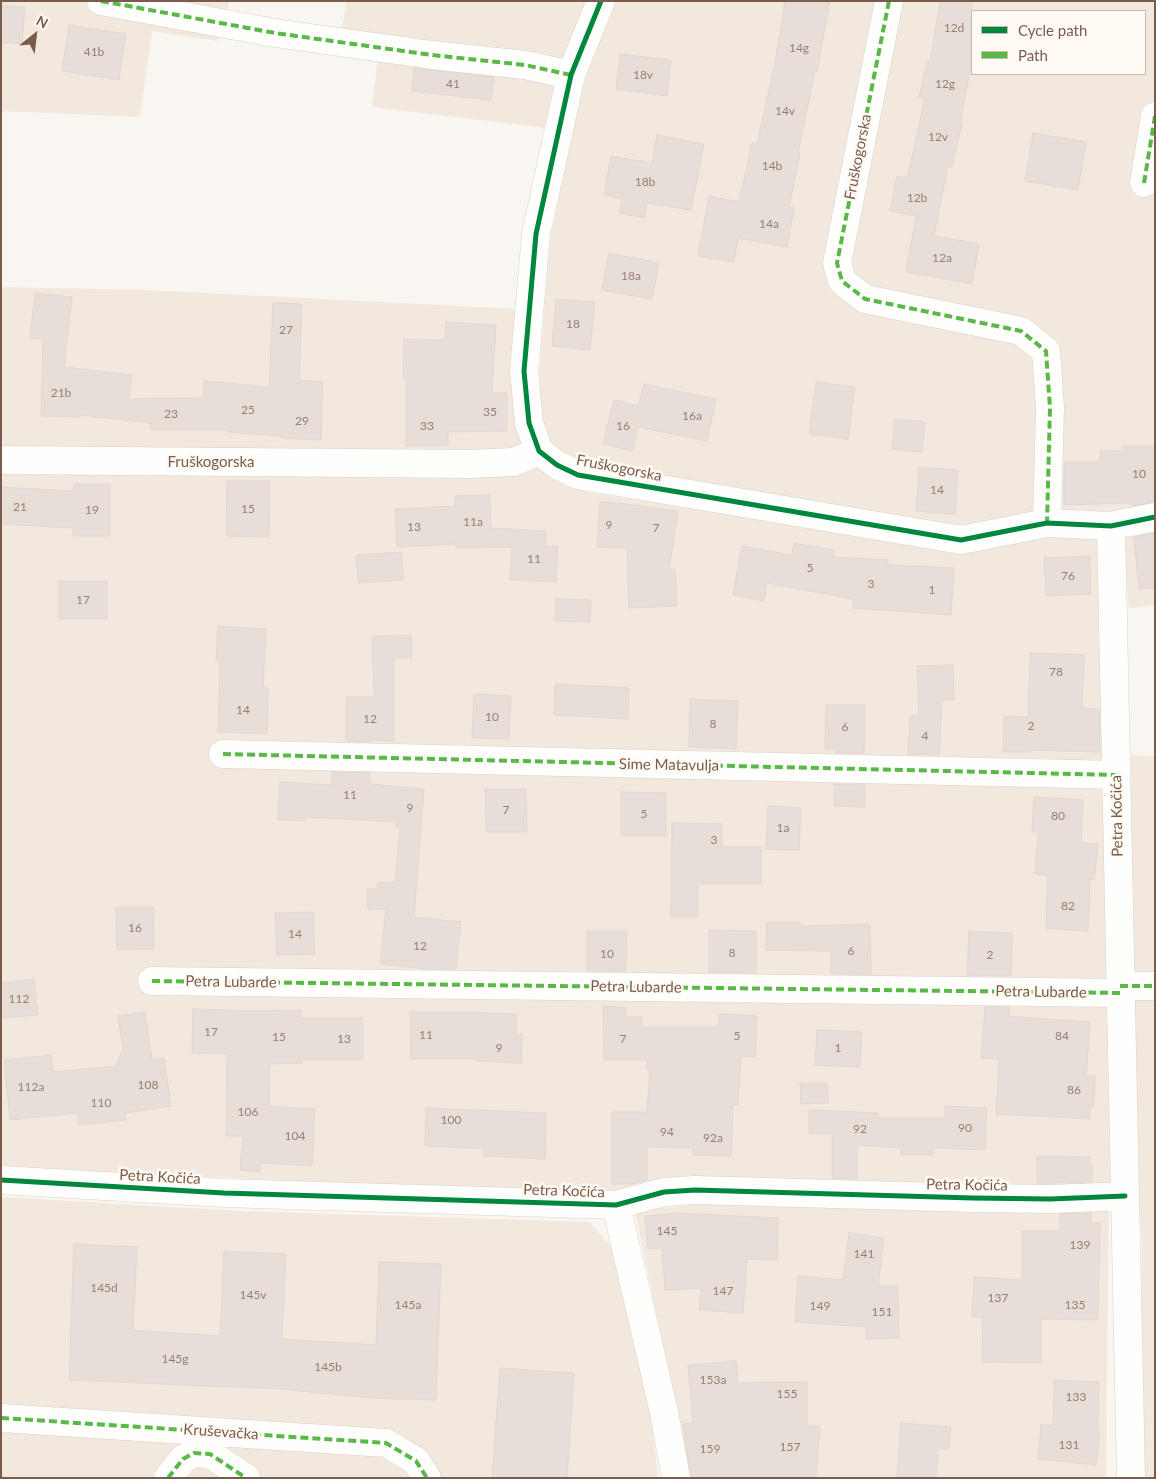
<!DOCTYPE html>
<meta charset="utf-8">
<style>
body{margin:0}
#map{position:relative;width:1156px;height:1479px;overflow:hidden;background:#f9f5f0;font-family:Lato,sans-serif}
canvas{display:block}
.frame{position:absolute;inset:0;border:2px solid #7a5c4d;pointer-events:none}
.legend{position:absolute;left:971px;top:10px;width:175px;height:65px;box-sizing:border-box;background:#fffaf3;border:1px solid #cabbb1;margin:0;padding:6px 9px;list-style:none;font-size:15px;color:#7a5c4d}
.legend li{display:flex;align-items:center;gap:10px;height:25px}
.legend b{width:25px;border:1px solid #cabbb1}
.north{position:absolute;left:10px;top:10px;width:50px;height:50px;-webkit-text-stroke:4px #fffaf3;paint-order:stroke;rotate:29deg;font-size:14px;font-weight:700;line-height:20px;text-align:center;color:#7a5c4d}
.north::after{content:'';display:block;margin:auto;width:18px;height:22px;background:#7a5c4d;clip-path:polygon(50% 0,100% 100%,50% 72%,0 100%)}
</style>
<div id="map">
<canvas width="1156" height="1479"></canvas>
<div class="frame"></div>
<ul class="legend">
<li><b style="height:6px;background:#00873e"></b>Cycle path</li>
<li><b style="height:6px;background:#58b947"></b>Path</li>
</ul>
<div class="north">N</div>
</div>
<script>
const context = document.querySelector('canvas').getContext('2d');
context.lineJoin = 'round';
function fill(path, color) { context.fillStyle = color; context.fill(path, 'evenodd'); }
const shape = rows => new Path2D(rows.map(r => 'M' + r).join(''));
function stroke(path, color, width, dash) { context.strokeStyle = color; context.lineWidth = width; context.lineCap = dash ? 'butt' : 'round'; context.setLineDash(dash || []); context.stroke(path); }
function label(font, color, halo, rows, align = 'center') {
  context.font = font + ' Lato,sans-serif'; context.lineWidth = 5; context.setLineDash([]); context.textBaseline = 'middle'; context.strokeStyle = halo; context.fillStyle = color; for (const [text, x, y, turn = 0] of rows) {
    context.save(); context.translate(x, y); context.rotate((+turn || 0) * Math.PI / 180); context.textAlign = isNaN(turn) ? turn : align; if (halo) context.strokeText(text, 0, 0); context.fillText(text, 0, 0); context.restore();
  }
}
const residential = shape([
 [1,1,230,1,218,41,152,31,140,117,1,111],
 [347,1,586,1,547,128,372,107,380,41,341,34],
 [613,1,1155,1,1155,605,1129,608,1121,515,1033,515,956,526,584,467,548,443,542,423,539,400,540,363,550,241,576,112,596,43],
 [972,11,1145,11,1145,74,972,74],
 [1,287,146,290,517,309,513,393,564,483,593,493,687,507,1045,534,1101,534,1112,1180,1105,1188,632,1190,595,1194,1,1168],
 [1131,755,1155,756,1155,1478,1140,1478,1142,1248,1133,1070],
 [1,1197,240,1211,589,1222,611,1246,651,1415,658,1478,1,1478],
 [1109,1202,1106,1478,685,1478,678,1418,635,1211,690,1205]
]);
const building = shape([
 [785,1,830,1,817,72,815,71,798,153,800,154,789,207,794,208,787,247,738,238,734,262,698,256,709,196,739,202,752,143,757,144,774,68,785,1],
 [940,1,972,1,972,62,960,123,962,124,952,167,948,166,934,236,979,244,972,284,906,272,916,216,890,211,897,176,907,178,925,99,919,97,927,61,930,62,940,1],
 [1,5,25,7,22,44,1,42,1,5],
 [69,25,126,34,119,80,62,71,69,25],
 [620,54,671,60,667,96,616,89,620,54],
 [414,68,494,77,491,100,412,91,414,68],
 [1033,133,1086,142,1078,190,1025,181,1033,133],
 [657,135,704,144,691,210,647,203,645,218,619,213,622,199,604,195,611,156,652,163,657,135],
 [609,253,659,263,652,299,602,290,609,253],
 [35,293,72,297,64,367,132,375,129,399,203,398,204,381,269,387,273,303,302,304,299,380,323,382,321,440,281,438,281,436,227,432,227,430,151,430,151,423,80,415,80,417,41,416,43,339,30,338,35,293],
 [556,299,595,302,590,350,552,346,556,299],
 [446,322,496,325,492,393,507,393,507,431,448,432,448,446,406,446,406,378,403,378,404,339,445,340,446,322],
 [816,382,855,387,848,439,809,434,816,382],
 [644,384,716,399,707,441,638,427,632,451,603,444,614,400,638,406,644,384],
 [895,419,925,422,922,452,892,449,895,419],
 [1123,446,1155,446,1155,502,1132,506,1132,503,1064,505,1064,462,1100,462,1100,450,1123,451,1123,446],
 [919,467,958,470,955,514,916,511,919,467],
 [227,481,270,481,269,537,226,536,227,481],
 [74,484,110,484,110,536,73,536,73,528,1,524,1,487,73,491,74,484],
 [490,495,491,528,546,531,545,546,558,546,556,582,510,580,512,547,456,548,456,544,397,547,395,509,455,506,455,496,490,495],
 [600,502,626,504,678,511,669,570,675,569,677,606,629,608,627,548,597,547,600,502],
 [1155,533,1155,588,1139,589,1134,537,1155,533],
 [794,543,834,550,833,557,888,560,888,565,954,568,951,615,853,608,853,599,767,583,764,601,733,595,742,546,792,555,794,543],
 [401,552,404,580,358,583,356,555,401,552],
 [1090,556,1091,594,1046,596,1044,558,1090,556],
 [59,581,107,581,107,619,59,619,59,581],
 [556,599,591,600,590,622,555,621,556,599],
 [218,626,266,629,263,688,268,688,267,734,218,732,220,661,216,661,218,626],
 [411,635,412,658,394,658,394,741,372,740,372,742,346,741,346,697,374,697,372,636,411,635],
 [1030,653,1084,655,1082,708,1099,709,1100,752,1031,750,1031,752,1003,752,1004,716,1028,717,1030,653],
 [953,665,954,700,942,700,939,755,908,754,910,716,919,716,917,666,953,665],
 [555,684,629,688,628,719,554,715,555,684],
 [474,694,511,696,509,739,472,738,474,694],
 [690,699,738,701,736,749,689,747,690,699],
 [826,705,865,705,864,753,835,753,835,749,825,749,826,705],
 [332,772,370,773,370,784,424,789,414,917,461,922,456,969,427,969,380,964,386,909,368,910,367,889,377,889,377,883,395,882,400,827,395,827,396,822,305,817,305,821,278,820,280,782,332,785,332,772],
 [834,784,865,785,865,807,834,806,834,784],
 [485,789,526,789,527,832,486,832,485,789],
 [621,792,666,793,666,836,621,836,621,792],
 [1034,797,1083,800,1081,843,1098,844,1094,880,1090,879,1088,931,1046,928,1048,875,1035,874,1038,832,1032,832,1034,797],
 [768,806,801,808,799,850,766,849,768,806],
 [672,823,722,824,722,847,761,847,761,884,698,884,698,917,671,917,672,823],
 [116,907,153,907,154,949,117,950,116,907],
 [313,912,315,954,277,955,275,913,313,912],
 [767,922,800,922,800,926,870,924,871,974,831,974,831,951,766,950,767,922],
 [709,930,756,931,756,973,709,972,709,930],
 [587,931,627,931,626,971,587,971,587,931],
 [969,931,1012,933,1011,976,967,975,969,931],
 [34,979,38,1015,1,1018,1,983,34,979],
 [603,1006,626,1008,626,1017,642,1017,642,1027,719,1027,719,1014,757,1016,755,1057,741,1056,738,1105,733,1105,731,1156,693,1155,693,1148,647,1147,647,1180,632,1184,612,1184,612,1112,647,1112,650,1070,647,1070,647,1060,604,1060,603,1006],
 [985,1007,1009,1007,1009,1016,1090,1022,1086,1076,1095,1076,1094,1106,1090,1106,1090,1119,996,1114,999,1059,981,1058,985,1007],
 [193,1009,257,1011,301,1010,301,1018,363,1018,363,1060,301,1060,302,1063,270,1064,269,1106,315,1109,312,1166,261,1163,260,1172,240,1170,243,1136,226,1136,227,1054,192,1053,193,1009],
 [145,1012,152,1060,164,1058,171,1106,126,1113,126,1120,79,1125,78,1113,10,1120,4,1060,51,1055,53,1072,116,1066,123,1049,118,1016,145,1012],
 [410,1012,466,1012,517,1014,516,1034,522,1034,521,1063,476,1061,476,1059,411,1059,410,1012],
 [817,1030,862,1032,860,1067,815,1065,817,1030],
 [800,1083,827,1083,828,1103,801,1104,800,1083],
 [945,1106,987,1108,985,1150,933,1148,933,1155,901,1155,901,1148,857,1145,857,1179,832,1178,832,1134,809,1134,809,1110,878,1113,878,1118,945,1118,945,1106],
 [426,1108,546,1113,545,1159,483,1156,484,1149,425,1146,426,1108],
 [1037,1156,1090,1157,1090,1166,1092,1166,1092,1182,1037,1183,1037,1156],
 [677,1213,778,1218,777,1260,747,1259,743,1313,699,1310,701,1288,665,1290,662,1248,648,1249,645,1216,677,1213],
 [1091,1213,1091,1223,1100,1223,1098,1320,1041,1319,1041,1363,982,1362,983,1318,972,1317,974,1277,1022,1280,1022,1231,1060,1231,1060,1214,1091,1213],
 [849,1233,884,1238,878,1286,898,1286,899,1338,866,1339,866,1327,795,1322,798,1276,843,1280,849,1233],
 [74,1244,137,1247,133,1330,220,1336,224,1251,286,1254,282,1339,376,1345,379,1262,441,1264,436,1400,373,1398,280,1389,69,1380,74,1244],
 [736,1361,738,1383,807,1382,807,1425,820,1426,816,1478,691,1478,683,1424,693,1423,688,1365,736,1361],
 [500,1368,574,1373,567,1478,492,1478,500,1368],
 [1054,1380,1099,1382,1098,1431,1100,1431,1096,1465,1038,1459,1041,1425,1053,1426,1054,1380],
 [901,1423,951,1427,949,1449,938,1449,936,1478,897,1478,901,1423]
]);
const minor = shape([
 [101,1,275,33,432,55,525,65,571,75],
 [601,1,571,75,536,234,524,371,529,423,539,451,557,465,578,475,961,540,1047,523,1111,526,1155,517],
 [889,1,837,263,842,281,865,299,1021,331,1046,351,1050,408,1047,523],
 [1144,183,1155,116],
 [1,460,471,464,514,462,539,451],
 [1111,526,1131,1478],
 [223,754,1116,775],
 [152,981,1120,993],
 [1120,986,1155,986],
 [1,1180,224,1193,616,1205,664,1192,695,1190,973,1198,1050,1199,1125,1196],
 [616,1205,664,1412,676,1478],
 [1,1418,386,1443,416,1461,427,1478],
 [168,1478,183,1459,194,1453,210,1454,246,1478]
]);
const quiet = shape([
 [101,1,275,33,432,55,525,65,571,75],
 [889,1,837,263,842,281,865,299,1021,331,1046,351,1050,408,1047,523],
 [1144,183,1155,116],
 [223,754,1116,775],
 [152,981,1120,993],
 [1120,986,1155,986],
 [1,1418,386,1443,416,1461,427,1478],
 [168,1478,183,1459,194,1453,210,1454,246,1478]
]);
const cycleway = shape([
 [601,1,571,75,536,234,524,371,529,423,539,451,557,465,578,475,961,540,1047,523,1111,526,1155,517],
 [1,1180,224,1193,616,1205,664,1192,695,1190,973,1198,1050,1199,1125,1196]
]);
const numberNames = [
 ["12d",954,28],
 ["14g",799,48],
 ["41b",94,52],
 ["18v",643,75],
 ["41",453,84],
 ["12g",945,84],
 ["14v",785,111],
 ["12v",938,137],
 ["14b",772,166],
 ["18b",645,182],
 ["12b",917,198],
 ["14a",769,224],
 ["12a",942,258],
 ["18a",631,276],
 ["18",573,324],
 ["27",286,330],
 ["21b",61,393],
 ["25",248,410],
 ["35",490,412],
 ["23",171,414],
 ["16a",692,416],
 ["29",302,421],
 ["33",427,426],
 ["16",623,426],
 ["10",1139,474],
 ["14",937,490],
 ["21",20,507],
 ["15",248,509],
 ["19",92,510],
 ["11a",473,522],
 ["9",609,525],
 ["13",414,527],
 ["7",656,528],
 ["11",534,559],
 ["5",810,568],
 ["76",1068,576],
 ["3",871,584],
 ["1",932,590],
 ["17",83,600],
 ["78",1056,672],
 ["14",243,710],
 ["10",492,717],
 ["12",370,719],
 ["8",713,724],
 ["2",1031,726],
 ["6",845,727],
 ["4",925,736],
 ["11",350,795],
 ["9",410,808],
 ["7",506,810],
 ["5",644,814],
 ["80",1058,816],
 ["1a",783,828],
 ["3",714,840],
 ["82",1068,906],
 ["16",135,928],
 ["14",295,934],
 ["12",420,946],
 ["6",851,951],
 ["8",732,953],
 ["10",607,954],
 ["2",990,955],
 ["112",19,999],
 ["17",211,1032],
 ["11",426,1035],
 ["5",737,1036],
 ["84",1062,1036],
 ["15",279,1037],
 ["13",344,1039],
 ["7",623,1039],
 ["9",499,1048],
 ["1",838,1048],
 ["108",148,1085],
 ["112a",31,1087],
 ["86",1074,1090],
 ["110",101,1103],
 ["106",248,1112],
 ["100",451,1120],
 ["90",965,1128],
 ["92",860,1129],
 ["94",667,1132],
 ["104",295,1136],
 ["92a",713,1138],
 ["145",667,1231],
 ["139",1080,1245],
 ["141",864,1254],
 ["145d",104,1288],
 ["147",723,1291],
 ["145v",253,1295],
 ["137",998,1298],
 ["145a",408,1305],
 ["135",1075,1305],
 ["149",820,1306],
 ["151",882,1312],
 ["145g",175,1359],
 ["145b",328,1367],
 ["153a",713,1380],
 ["155",787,1394],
 ["133",1076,1397],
 ["131",1069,1445],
 ["157",790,1447],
 ["159",710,1449]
];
const streetNames = [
 ["Fruškogorska",858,157,-79],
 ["Fruškogorska",211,462],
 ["Fruškogorska",619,468,11],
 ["Sime Matavulja",669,765,1],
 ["Petra Kočića",1117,816,-91],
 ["Petra Lubarde",231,982,1],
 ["Petra Lubarde",636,987,1],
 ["Petra Lubarde",1041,992,1],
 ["Petra Kočića",160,1177,3],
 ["Petra Kočića",967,1185,1],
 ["Petra Kočića",564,1191,2],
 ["Kruševačka",221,1432,4]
];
fill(residential, '#f2e8de');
fill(building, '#e6ded7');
stroke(building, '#e2d8d2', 1);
stroke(minor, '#d7d1cb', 29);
stroke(minor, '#fefefd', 28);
stroke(quiet, '#58b947', 4, [8, 4]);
stroke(cycleway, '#00873e', 5);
label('12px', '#977e72', null, numberNames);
label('15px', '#7a5c4d', '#fffaf3', streetNames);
</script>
